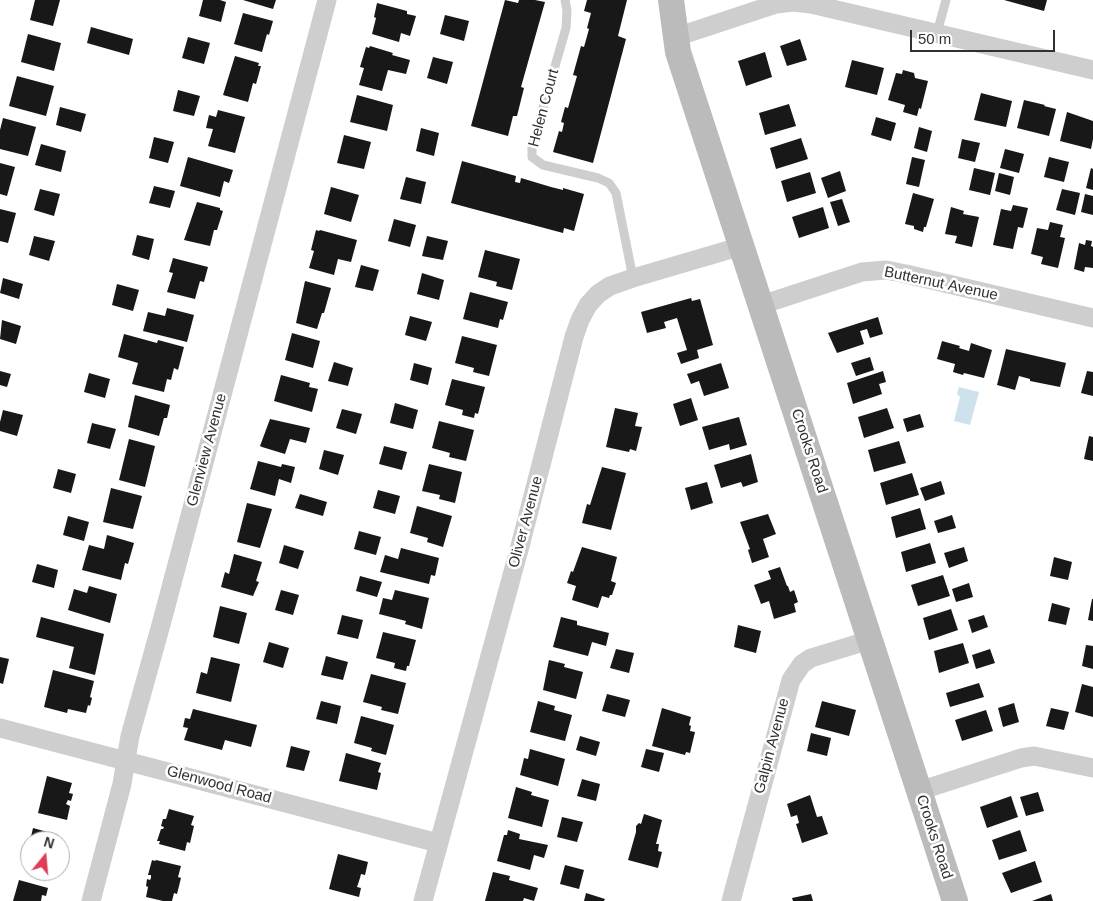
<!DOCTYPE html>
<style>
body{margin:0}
#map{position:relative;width:1093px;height:901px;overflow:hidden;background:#fff;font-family:Arial,sans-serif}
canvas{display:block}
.north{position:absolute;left:20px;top:831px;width:50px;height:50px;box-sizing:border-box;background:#fff;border:1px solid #adadad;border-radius:50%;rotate:17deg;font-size:14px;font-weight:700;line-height:20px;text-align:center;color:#313131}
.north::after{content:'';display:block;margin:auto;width:18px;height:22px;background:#de3d54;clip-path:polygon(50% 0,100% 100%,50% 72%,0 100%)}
.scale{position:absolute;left:910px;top:30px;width:145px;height:22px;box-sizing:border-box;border:2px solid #313131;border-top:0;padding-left:6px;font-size:15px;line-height:18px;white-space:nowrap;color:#313131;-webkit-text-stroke:4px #fff;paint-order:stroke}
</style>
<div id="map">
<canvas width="1093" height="901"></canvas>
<div class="north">N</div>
<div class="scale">50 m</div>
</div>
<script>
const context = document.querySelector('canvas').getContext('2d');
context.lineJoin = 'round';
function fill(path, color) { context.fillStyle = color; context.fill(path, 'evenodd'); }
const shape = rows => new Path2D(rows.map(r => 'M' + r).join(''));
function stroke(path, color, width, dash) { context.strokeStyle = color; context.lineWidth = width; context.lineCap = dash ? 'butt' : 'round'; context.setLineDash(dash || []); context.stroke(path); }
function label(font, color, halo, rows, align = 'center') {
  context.font = font + ' Arial,sans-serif'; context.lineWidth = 5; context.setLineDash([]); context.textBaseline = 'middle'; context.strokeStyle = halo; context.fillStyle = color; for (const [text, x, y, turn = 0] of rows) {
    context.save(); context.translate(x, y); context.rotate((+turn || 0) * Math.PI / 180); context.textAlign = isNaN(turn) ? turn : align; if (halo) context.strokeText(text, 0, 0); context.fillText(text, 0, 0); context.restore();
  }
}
const water = shape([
 [959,387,979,392,970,425,954,421,960,397,957,394]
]);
const building = shape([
 [35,0,60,0,53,26,30,20],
 [203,0,220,0,226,2,221,22,199,16],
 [243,0,276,0,273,9],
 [505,0,518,3,519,0,535,0,545,2,521,87,524,88,517,116,513,116,508,136,471,126],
 [587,0,627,0,618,36,626,39,593,163,553,152,559,131,562,132,564,123,561,122,565,107,568,108,577,76,573,75,581,46,584,47,589,29,587,28,591,13,584,11],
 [1004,0,1047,0,1044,11],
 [377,3,407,11,407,14,416,16,410,36,401,33,399,42,372,34,376,18,374,17],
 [243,13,273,21,269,35,267,34,262,52,234,44],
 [445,15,469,21,464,41,440,34],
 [91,27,133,39,129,55,87,43],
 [28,34,61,43,54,71,21,62],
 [188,37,210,43,204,64,182,58],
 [800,39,807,60,787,66,780,46],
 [370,46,393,53,392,55,410,60,406,74,388,70,382,91,359,85,364,68,360,67,366,47,369,48],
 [765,52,772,77,746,86,738,61],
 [235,56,259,63,258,66,261,66,256,84,253,83,248,102,223,95],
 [433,57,453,62,447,84,427,78],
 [852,60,884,68,877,95,845,87],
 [903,70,914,73,915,78,928,81,921,109,919,108,917,116,903,112,905,105,888,100,896,73,902,74],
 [17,76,54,86,46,116,9,106],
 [178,90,200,96,194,116,173,111],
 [981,93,1012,101,1006,127,974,120],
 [357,95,393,105,387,131,350,122],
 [1024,100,1045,105,1044,106,1056,109,1049,136,1017,128],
 [789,104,796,126,765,135,759,113],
 [60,107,86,114,81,132,56,125],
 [218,110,245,117,235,153,208,146,213,129,206,128,209,115,216,117],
 [1067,112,1093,121,1093,139,1091,149,1060,141],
 [876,117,896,123,891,141,871,135],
 [3,118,36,127,28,156,0,149,0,130],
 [919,127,932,131,927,152,914,148],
 [421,128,439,133,434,156,416,151],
 [344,135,371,142,364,169,337,163],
 [154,137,174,142,168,163,149,158],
 [801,138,808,159,776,169,770,148],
 [962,139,980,143,975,162,958,158],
 [41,144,66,151,61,172,35,165],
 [1005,149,1024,154,1019,173,1000,168],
 [188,157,233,170,229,183,224,181,220,197,180,186],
 [912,157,925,160,919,187,906,184],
 [1049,157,1069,162,1064,182,1044,177],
 [462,161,516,176,515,182,520,183,521,178,551,187,563,190,563,188,584,194,574,231,564,228,563,233,451,203],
 [0,163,15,167,7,196,0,194],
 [974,168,995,173,990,195,969,190],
 [1091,168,1093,169,1093,190,1086,188],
 [840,171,846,191,828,198,821,178],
 [810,172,816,193,787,202,781,181],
 [999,173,1014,177,1010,195,995,191],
 [406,177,426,182,421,204,400,199],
 [154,186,175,191,170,208,149,203],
 [331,187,359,195,351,222,324,214],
 [40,189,60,194,54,216,34,210],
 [1062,189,1080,193,1075,215,1056,210],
 [913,193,934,199,926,227,924,227,923,232,914,229,914,226,905,224],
 [1085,194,1093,196,1093,215,1081,212],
 [842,199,850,222,838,226,830,202],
 [197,202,220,208,220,210,223,211,217,230,214,230,210,246,184,240],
 [1013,205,1028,208,1023,228,1018,227,1013,249,993,245,1001,209,1011,211],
 [823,207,829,228,799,238,792,217],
 [951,207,964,211,963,214,979,217,972,247,955,243,957,236,945,234],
 [0,209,16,213,8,243,0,241],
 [394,219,416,225,410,247,388,241],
 [1050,222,1063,225,1060,237,1065,238,1058,268,1041,264,1043,257,1031,254,1037,228,1048,230],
 [316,230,319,231,320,230,357,240,351,262,338,259,334,275,309,268,314,251,311,250],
 [137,235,154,239,149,260,132,255],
 [34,236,55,241,49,261,29,255],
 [427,236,448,241,443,260,422,256],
 [1086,240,1092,241,1091,246,1093,247,1093,268,1085,267,1084,272,1074,269,1079,243,1085,245],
 [485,250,520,259,512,290,496,286,497,282,478,277],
 [173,258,208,267,204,282,200,281,195,299,167,292,173,273,169,272],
 [361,265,379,270,373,291,355,287],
 [422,273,444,280,439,300,417,294],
 [3,278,23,284,19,299,0,293],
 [305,281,331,288,324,313,322,313,317,329,296,323],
 [117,284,139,290,133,311,112,305],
 [470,292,508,302,503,320,500,319,498,328,463,319],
 [691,298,692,301,700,299,713,345,697,350,699,358,681,364,677,353,687,350,677,318,664,322,666,328,647,333,641,312],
 [167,308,194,315,187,342,143,331,148,312,165,316],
 [410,316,432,322,426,341,405,335],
 [878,317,883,334,870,338,867,329,860,331,864,344,837,353,828,333],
 [2,320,21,326,16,344,0,339],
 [292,333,320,341,313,368,285,360],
 [124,334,157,343,158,340,184,347,178,370,174,368,171,380,167,379,164,392,132,384,138,363,118,357],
 [462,336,497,345,489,376,473,372,474,368,455,363],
 [942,341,960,346,959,348,969,351,971,343,992,350,984,378,964,373,963,375,953,372,955,364,937,359],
 [1006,349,1066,363,1060,387,1030,381,1030,379,1019,376,1015,390,997,385],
 [870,357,874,370,856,376,851,363],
 [334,362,353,368,348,386,328,381],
 [414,363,432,368,428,385,410,380],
 [721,363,729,388,704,396,699,381,691,384,687,374],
 [0,371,11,374,7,387,0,385],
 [883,371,886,382,879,384,882,394,853,404,847,383],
 [1087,371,1093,372,1093,396,1081,393],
 [89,373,110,379,105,398,84,392],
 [281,375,310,383,309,387,318,389,312,412,274,401],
 [452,379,485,387,478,414,475,413,474,418,462,415,463,410,445,405],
 [135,395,170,405,167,418,164,418,159,436,128,427],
 [691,398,698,420,680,426,673,404],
 [395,403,418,410,413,429,390,423],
 [615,408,638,413,635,426,642,427,636,451,630,449,629,452,606,447],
 [887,408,894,428,864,438,858,417],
 [342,409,362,414,356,434,336,428],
 [3,410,23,415,17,436,0,431,0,422],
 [920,414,924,427,907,432,903,419],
 [739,417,747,445,730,450,729,444,709,450,702,427],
 [270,419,310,428,306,443,290,439,285,454,262,447,260,446],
 [439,421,474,430,466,461,449,457,450,453,432,448],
 [92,423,116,429,110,449,87,443],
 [1089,436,1093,437,1093,461,1084,459],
 [129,439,155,446,145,487,119,480],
 [899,441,906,463,874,472,868,450],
 [384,446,407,452,402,470,379,464],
 [324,450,344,455,338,475,319,469],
 [751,454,758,482,743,487,741,482,721,488,714,465],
 [258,461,281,467,282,464,295,467,291,483,279,479,275,496,250,489],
 [429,464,462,472,455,503,439,499,440,495,422,491],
 [602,467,626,473,611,530,582,523,587,504,590,505],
 [58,469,76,474,71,493,53,488],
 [912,473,919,495,886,505,880,483],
 [941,481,945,494,925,501,920,488],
 [707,482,713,503,691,510,685,488],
 [111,488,142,496,133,529,103,522],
 [378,490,400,496,395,514,373,508],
 [300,494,327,502,323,516,295,508],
 [247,503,272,509,260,548,237,542],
 [417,506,452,516,443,547,427,542,428,538,410,533],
 [920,508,926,529,896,538,891,517],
 [768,514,776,534,763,539,769,557,752,563,748,550,750,549,740,522],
 [952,515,956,528,938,533,934,521],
 [68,516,89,522,84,541,63,535],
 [359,531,381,537,376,555,354,549],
 [107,535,134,543,128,564,125,563,121,580,82,570,89,545,104,549],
 [930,543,936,563,906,572,901,552],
 [284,545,304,551,298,569,279,563],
 [582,547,617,557,611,581,616,583,612,595,610,595,609,598,602,596,598,608,572,600,576,586,567,583,571,571,573,572],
 [964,547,968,561,949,568,944,553],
 [401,548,439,558,435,576,431,575,429,584,380,572,385,555,398,559],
 [234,554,262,562,256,581,259,582,253,596,221,587,225,572,229,574],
 [1054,557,1072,562,1068,580,1050,576],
 [37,564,58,570,54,588,32,582],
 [780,567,787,586,788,586,790,592,794,590,798,602,794,604,796,612,774,619,769,601,761,604,754,585,771,579,768,571],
 [943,575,950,596,918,606,911,585],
 [360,576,382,582,377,597,356,591],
 [969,583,973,597,956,602,952,589],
 [89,586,117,594,110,623,68,610,74,589,87,593],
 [281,590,299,595,293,615,275,610],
 [395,590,429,598,422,629,405,624,406,621,379,614,383,598,392,600],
 [1092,599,1093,599,1093,621,1088,620],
 [1052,603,1070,608,1066,625,1048,621],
 [220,606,247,613,239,644,213,637],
 [951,609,958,630,929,640,923,618],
 [342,615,363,620,358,639,337,634],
 [984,615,988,627,972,633,968,620],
 [41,617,104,634,95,675,69,668,74,647,36,637],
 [561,617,577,621,577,625,609,633,606,646,592,642,588,656,553,647],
 [738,625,761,631,756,653,734,647],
 [383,632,416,640,409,666,407,666,406,671,394,668,395,663,376,658],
 [269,642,289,648,283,668,263,662],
 [963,643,969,663,939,673,934,651],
 [1086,645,1093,646,1093,669,1082,666],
 [616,649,634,653,629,673,610,668],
 [990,649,995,663,976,669,972,655],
 [326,656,348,662,343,680,321,675],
 [0,657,9,659,3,684,0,683],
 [211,657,240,664,231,702,196,693,201,672,207,674],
 [549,660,565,664,564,667,583,672,576,699,543,690],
 [53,670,94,681,90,697,92,698,90,706,88,705,86,713,68,709,67,713,44,707],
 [371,674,406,683,398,714,381,710,382,707,363,702],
 [979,683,984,697,950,707,946,693],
 [1082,684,1093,687,1093,717,1075,712],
 [607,694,630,700,625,717,602,711],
 [321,701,341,706,337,724,316,719],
 [538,701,555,706,554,710,572,715,565,741,530,732],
 [822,701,856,710,849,736,815,727],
 [1014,703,1019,722,1003,727,998,708],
 [662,708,691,717,689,725,691,726,690,731,695,732,690,753,686,752,685,755,652,746],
 [1051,708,1069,712,1064,730,1046,726],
 [193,709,257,725,251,747,225,740,222,750,184,740,188,728,183,727,185,718,190,719],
 [986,710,993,731,962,741,955,720],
 [361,716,394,725,386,755,371,751,372,748,354,743],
 [811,733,831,738,827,756,807,751],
 [580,736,600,742,596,756,576,750],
 [291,746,310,751,304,771,286,767],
 [530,749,565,759,558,786,520,775,524,758,528,759],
 [646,749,664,753,659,772,641,767],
 [346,753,381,763,378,772,381,773,377,790,339,781],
 [47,776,72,783,69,793,73,794,71,801,68,800,66,804,70,806,67,820,38,813],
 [582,779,600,784,596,801,577,796],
 [516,787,532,792,531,795,549,800,542,827,508,818],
 [1038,792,1044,811,1026,816,1020,797],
 [810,795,817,817,822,816,828,834,802,843,796,824,799,823,797,815,791,817,787,804],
 [1011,796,1018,817,987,828,980,807],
 [169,809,194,816,191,825,194,826,190,843,187,842,185,851,159,844,160,841,157,841,161,829,163,829,164,827,161,826,163,819,166,819],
 [644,814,662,820,656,844,659,844,658,851,662,852,658,868,628,860,636,832,636,826,639,823,641,824],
 [562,817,583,822,577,842,557,837],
 [33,828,58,835,58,838,61,839,60,841,30,841],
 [508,830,520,834,519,839,548,845,544,858,534,855,530,870,497,861,504,835,507,835],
 [1020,830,1027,851,999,860,992,840],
 [29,844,30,844,30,865,24,863],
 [338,854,368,862,365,875,361,874,360,878,357,887,361,888,359,897,329,889],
 [152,860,155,861,156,860,181,866,178,877,181,878,177,894,174,893,172,901,163,901,146,897,148,887,146,886,147,879,150,880,151,878,151,875,148,875],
 [1035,861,1042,882,1011,893,1002,873],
 [565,865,584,870,579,889,560,884],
 [493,872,510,876,509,880,538,888,534,901,524,898,523,901,485,901],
 [19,880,48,888,46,896,42,895,41,901,13,901],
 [586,893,605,899,604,901,584,901],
 [811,894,813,901,793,901,792,898],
 [1051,894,1053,901,1032,901]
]);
const service = shape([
 [565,0,567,10,566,28,532,146,532,157,543,165,598,178,609,183,616,193,633,278],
 [937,33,946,0]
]);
const minor = shape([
 [676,37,776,4,793,2,811,4,1093,70],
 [761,305,862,272,886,270,906,274,1093,318],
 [0,728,438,843],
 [919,791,1021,758,1034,756,1093,768],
 [91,901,122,784,130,736,162,621,327,0],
 [423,901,520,546,574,337,580,320,588,305,598,294,610,286,633,278,742,246],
 [731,901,791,680,802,664,811,658,870,640]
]);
const secondary = shape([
 [671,0,678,52,955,901]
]);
const streetNames = [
 ["Helen Court",544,108,-75],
 ["Butternut Avenue",941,284,12],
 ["Glenview Avenue",207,450,-75],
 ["Crooks Road",809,451,72],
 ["Oliver Avenue",526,522,-75],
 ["Galpin Avenue",772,746,-75],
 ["Glenwood Road",219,785,15],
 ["Crooks Road",934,837,72]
];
fill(water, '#cde2ec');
fill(building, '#181818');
stroke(service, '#cecece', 9);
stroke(minor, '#cecece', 19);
stroke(secondary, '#bbb', 26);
label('15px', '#313131', '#fff', streetNames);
</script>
